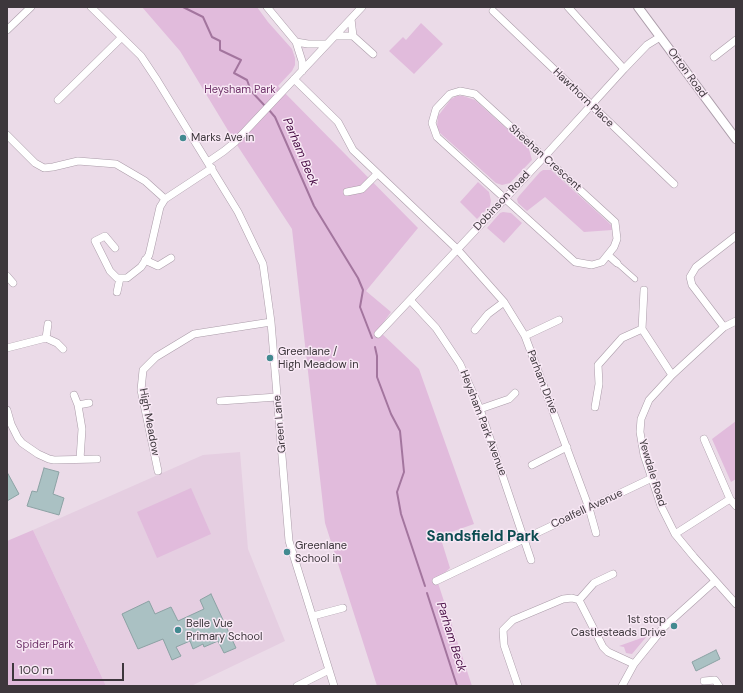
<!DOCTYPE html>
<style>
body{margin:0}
#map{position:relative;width:743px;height:693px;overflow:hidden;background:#ebdbe8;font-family:"DM Sans",sans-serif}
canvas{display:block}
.frame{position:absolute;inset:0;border:8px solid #3d373c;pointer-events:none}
.scale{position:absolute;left:12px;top:663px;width:112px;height:18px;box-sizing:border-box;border:2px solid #3d373c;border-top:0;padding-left:5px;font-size:12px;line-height:14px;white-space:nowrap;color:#3d373c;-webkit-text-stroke:3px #f8e8f5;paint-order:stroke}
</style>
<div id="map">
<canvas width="743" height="693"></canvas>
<div class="frame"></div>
<div class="scale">100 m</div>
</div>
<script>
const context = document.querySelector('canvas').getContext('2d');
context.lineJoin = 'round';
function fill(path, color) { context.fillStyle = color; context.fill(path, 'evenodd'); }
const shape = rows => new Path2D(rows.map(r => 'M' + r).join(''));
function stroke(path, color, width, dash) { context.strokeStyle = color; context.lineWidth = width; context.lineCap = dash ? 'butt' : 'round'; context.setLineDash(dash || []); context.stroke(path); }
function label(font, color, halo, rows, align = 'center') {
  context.font = font + ' "DM Sans",sans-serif'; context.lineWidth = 3; context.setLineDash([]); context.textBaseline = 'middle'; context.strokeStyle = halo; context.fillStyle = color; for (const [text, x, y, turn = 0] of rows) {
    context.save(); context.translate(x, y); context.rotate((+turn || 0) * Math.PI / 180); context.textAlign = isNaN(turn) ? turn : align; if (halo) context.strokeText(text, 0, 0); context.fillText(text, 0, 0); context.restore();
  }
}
const built = shape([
 [240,452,248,549,285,641,191,686,106,686,33,530,203,455]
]);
const green = shape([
 [142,7,257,7,268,22,292,49,295,58,295,65,292,71,278,86,418,228,366,291,391,312,378,330,419,369,474,524,440,536,450,568,437,580,472,686,377,686,325,523,292,229,235,142,180,51],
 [421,23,443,44,414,74,389,51,403,37,406,40],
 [457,96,463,96,475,100,529,149,532,160,510,183,502,185,496,183,440,133,437,127,438,116,451,99],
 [543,170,551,170,607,221,611,225,612,230,584,232,545,197,527,211,518,203,517,199,519,196,540,172],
 [478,182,489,192,491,201,490,206,477,219,460,202],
 [503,212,511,213,522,223,504,243,487,228,500,213],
 [736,421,736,479,731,482,712,439],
 [191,488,211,534,157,558,137,512],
 [33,530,106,686,7,686,7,541],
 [647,636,632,654,626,653,624,647,619,646]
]);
const stream = shape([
 [183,7,203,17,212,37,220,41,220,50,241,60,234,73,247,80,251,91,266,107],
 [269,110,275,117,314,206,358,278,363,290,360,307,372,338],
 [375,347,377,356,377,377,391,414,400,431,404,472,397,492,401,514,425,586],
 [427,593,457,686]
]);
const building = shape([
 [44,468,59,472,53,494,64,498,59,515,27,506,32,491,37,492,44,468],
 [7,472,19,494,7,501,7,472],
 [211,594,236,648,224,653,218,641,204,647,203,644,193,649,190,641,176,647,181,656,172,660,163,639,138,649,122,614,149,601,155,614,171,607,178,621,204,609,200,600,211,594],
 [716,650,720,659,696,671,692,662,716,650]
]);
const pedestrian = shape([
 [617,263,635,279]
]);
const minor = shape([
 [91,7,141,56,157,80,238,212,263,264,271,322,289,541,334,686],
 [267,7,296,42,302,61,302,71],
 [568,7,624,69],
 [493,11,674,184],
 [351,19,353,36,373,54],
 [7,30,31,7],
 [335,36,353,36],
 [296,42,308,44,327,44],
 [714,57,736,40],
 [294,79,338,122,353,150,457,249,504,302,525,336,589,508,596,533],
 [460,91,475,94,615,222,617,239,614,247,602,262,592,265,575,262,437,137,432,123,436,109,450,94,460,91],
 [58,100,121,38],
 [7,135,35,163,44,168,53,167,78,161,116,164,145,181,165,199],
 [208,162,224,151,235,142,362,7],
 [347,192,362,189,377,174],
 [115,248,105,236,95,241,110,271,117,278,127,278,141,267,149,255,160,207,165,199,212,168],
 [608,255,617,263],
 [145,260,158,266,171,258],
 [7,276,13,283],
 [117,292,120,278],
 [410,300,436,328,460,364,480,409,531,560],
 [736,321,724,327,672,375,649,400,641,419,640,432,644,455,661,506,675,534,694,557,736,604],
 [724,327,692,285,690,277,696,267,736,236],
 [642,329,672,375],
 [475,330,488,314,504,302],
 [378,334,544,157,624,69,647,45,660,37],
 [525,336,559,320],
 [46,338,48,324],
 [7,348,46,338,57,343,63,349],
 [74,395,78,405,82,429,80,459],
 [220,401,277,397],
 [78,405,89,403],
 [595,407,599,384,598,365,622,338,642,329,644,290],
 [480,409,509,399,515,393],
 [7,410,11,424,18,438,22,443,38,454,49,459,54,460,97,459],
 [704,439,730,499,736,506],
 [532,465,567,447],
 [158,471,141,390,143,370,156,357,194,334,271,322],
 [675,534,730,499],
 [436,581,652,478],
 [579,600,594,583,613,574],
 [313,616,343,608],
 [704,681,715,680,719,686],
 [297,686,329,670],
 [518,686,504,645,503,630,513,620,563,599,572,598,579,600,603,647,608,652,634,664],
 [622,686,634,664,664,627,715,581]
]);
const tertiary = shape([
 [638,7,736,139]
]);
const markers = [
 [183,138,4,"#428a90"],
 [270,358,4,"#428a90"],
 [287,552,4,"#428a90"],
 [674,626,4,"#428a90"],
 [178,630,4,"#428a90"]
];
const streetNames = [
 ["Orton Road",687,73,54],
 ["Hawthorn Place",583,98,44],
 ["Sheehan Crescent",545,158,42],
 ["Dobinson Road",502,201,-47],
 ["Parham Drive",542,382,69],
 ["High Meadow",149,422,79],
 ["Heysham Park Avenue",483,423,69],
 ["Green Lane",280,424,-95],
 ["Yewdale Road",652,473,73],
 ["Coalfell Avenue",587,509,-25]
];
const parkNames = [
 ["Heysham Park",240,90],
 ["Spider Park",45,645]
];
const poiNames = [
 ["Marks Ave in",191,138],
 ["Greenlane /",278,352],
 ["High Meadow in",278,365],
 ["Greenlane",295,546],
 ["School in",295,559],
 ["1st stop",666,620,"right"],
 ["Castlesteads Drive",666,633,"right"],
 ["Belle Vue",186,624],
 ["Primary School",186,637]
];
const waterNames = [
 ["Parham Beck",300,152,67],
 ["Parham Beck",451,637,72]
];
const districtNames = [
 ["Sandsfield Park",483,537]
];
fill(built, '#e5cee1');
fill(green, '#e1bbdc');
stroke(stream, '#a3759e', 2);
fill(building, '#aac1c3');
stroke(building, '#8ca2a4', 1);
stroke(pedestrian, '#ab9ca9', 6);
stroke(minor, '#ab9ca9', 8);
stroke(tertiary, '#ab9ca9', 10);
stroke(pedestrian, '#fff', 5);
stroke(minor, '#fff', 7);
stroke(tertiary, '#fff', 8);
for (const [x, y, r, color] of markers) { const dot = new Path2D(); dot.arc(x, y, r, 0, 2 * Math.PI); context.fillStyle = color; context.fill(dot); stroke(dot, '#f8e8f5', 1.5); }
label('11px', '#3d373c', '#f8e8f5', streetNames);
label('11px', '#70356b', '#f8e8f5', parkNames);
label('11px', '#3d373c', '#f8e8f5', poiNames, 'left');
label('italic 12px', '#460b43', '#f8e8f5', waterNames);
label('bold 15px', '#0b4b50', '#f8e8f5', districtNames);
</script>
